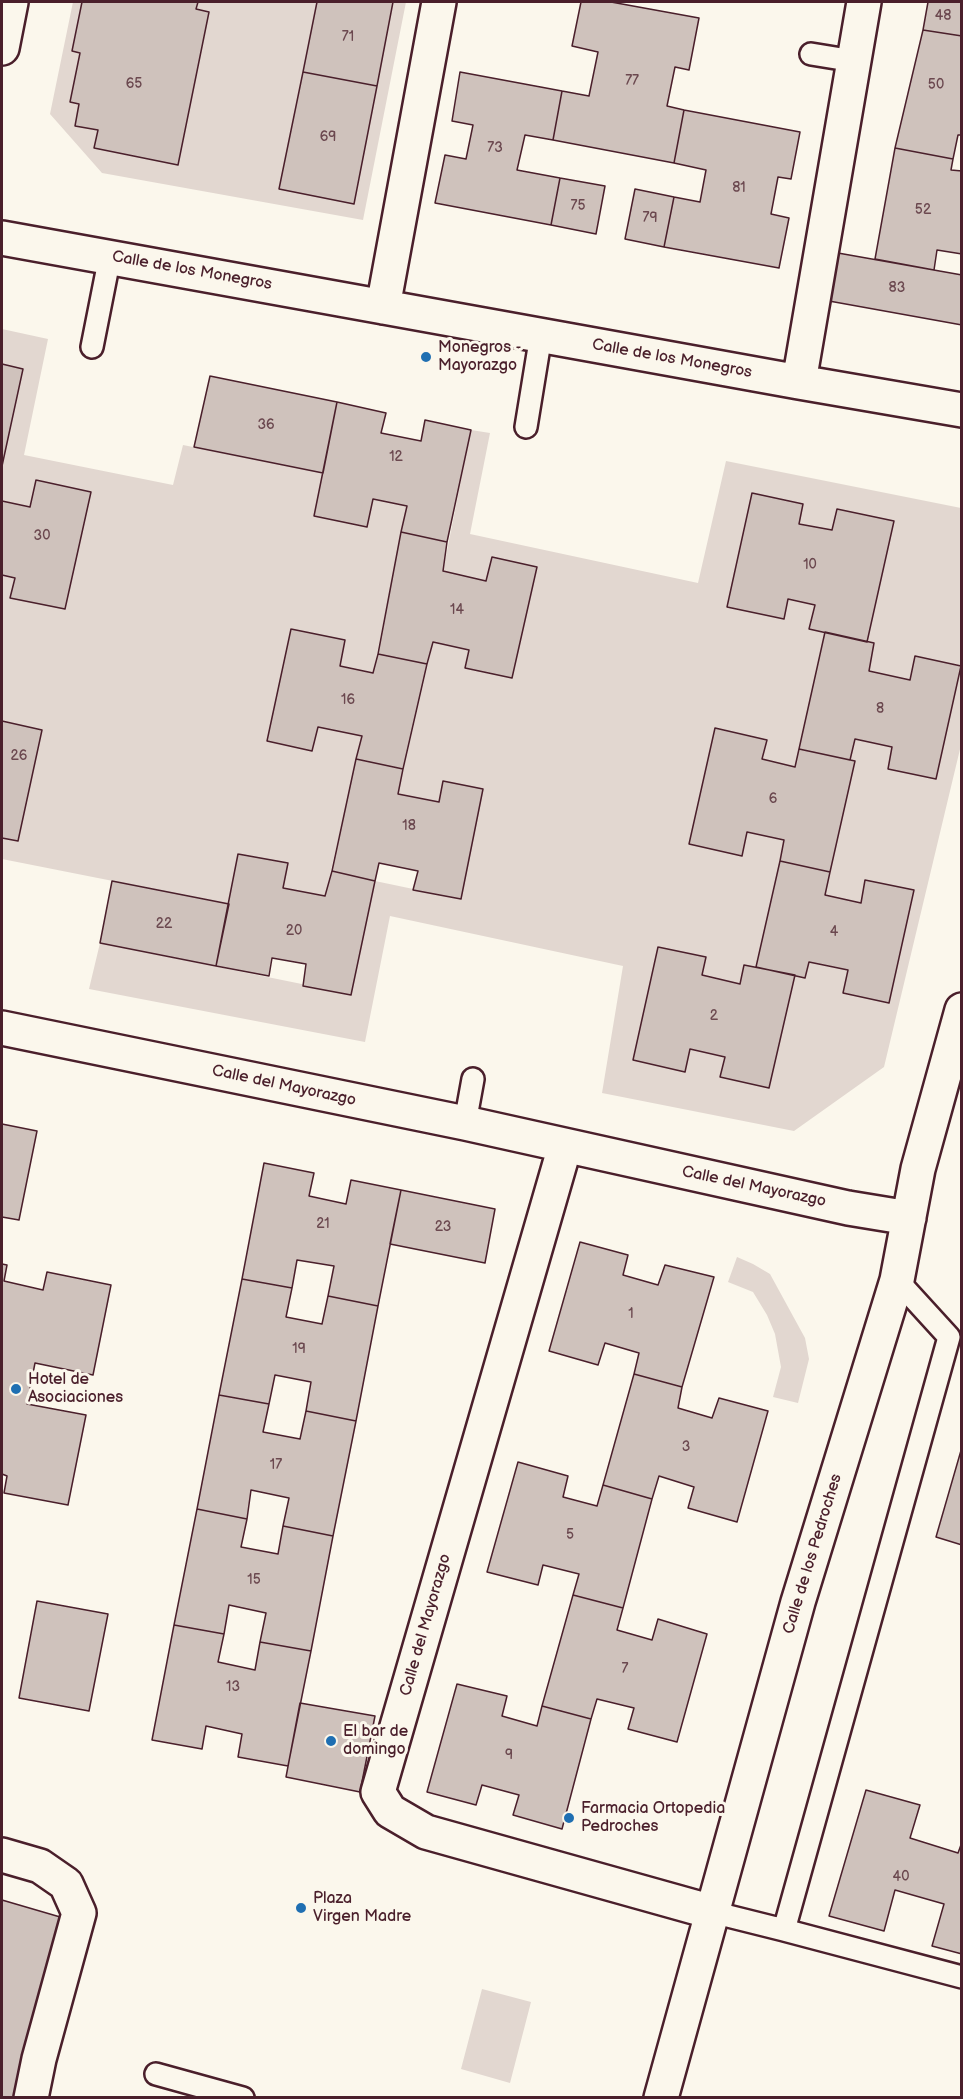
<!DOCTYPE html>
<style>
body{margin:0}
#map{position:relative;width:963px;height:2099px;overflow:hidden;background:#fbf7ec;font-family:"Balsamiq Sans",sans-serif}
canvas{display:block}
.frame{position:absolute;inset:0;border:3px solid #4a1f2b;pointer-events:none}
</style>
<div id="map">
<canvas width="963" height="2099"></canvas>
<div class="frame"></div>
</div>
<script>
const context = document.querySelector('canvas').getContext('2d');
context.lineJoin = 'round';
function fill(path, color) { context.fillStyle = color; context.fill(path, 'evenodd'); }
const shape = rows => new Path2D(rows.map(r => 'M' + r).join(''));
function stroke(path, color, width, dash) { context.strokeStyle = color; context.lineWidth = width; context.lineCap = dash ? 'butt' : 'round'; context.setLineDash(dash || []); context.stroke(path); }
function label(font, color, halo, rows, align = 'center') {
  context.font = font + ' "Balsamiq Sans",sans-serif'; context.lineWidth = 6; context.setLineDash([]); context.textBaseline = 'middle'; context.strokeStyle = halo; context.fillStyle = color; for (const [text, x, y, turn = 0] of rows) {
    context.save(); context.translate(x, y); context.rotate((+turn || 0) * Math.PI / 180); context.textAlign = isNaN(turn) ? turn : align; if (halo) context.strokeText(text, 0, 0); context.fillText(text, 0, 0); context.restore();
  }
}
const green = shape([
 [73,2,406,2,363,220,102,173,50,114],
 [2,329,48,339,24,455,173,485,183,445,323,473,314,516,367,527,373,499,407,506,373,673,340,666,345,640,291,629,312,751,318,727,362,736,325,896,283,888,288,863,238,854,229,904,2,859],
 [471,430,490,433,470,534,698,583,726,461,961,508,961,745,884,1067,794,1131,602,1093,623,966,390,916,365,1042,89,989,100,943,351,994,375,881,461,899,483,789,444,781,439,802,398,794,433,642,469,650,465,667,512,678,537,568,492,557,486,581,443,571],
 [737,1257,753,1264,770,1274,805,1338,809,1359,798,1403,773,1397,781,1367,775,1334,767,1315,753,1292,728,1282],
 [482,1989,531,2002,510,2083,461,2069]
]);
const building = shape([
 [82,2,198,2,196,9,209,12,178,165,94,148,98,130,75,126,79,104,70,102,80,53,72,51,82,2],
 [317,2,393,2,377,86,303,72,317,2],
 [581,2,611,2,699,18,689,70,675,67,667,106,684,110,674,163,553,140,562,91,589,96,598,52,572,46,581,2],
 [928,2,962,2,962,36,923,30,928,2],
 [923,30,962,36,962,135,958,135,953,159,895,148,923,30],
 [303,72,377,86,354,204,279,189,303,72],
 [460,72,562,91,553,140,525,135,517,170,560,178,551,225,435,203,445,155,466,159,473,125,452,121,460,72],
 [684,110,800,132,791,179,778,177,771,214,789,218,779,268,664,247,674,197,700,202,706,170,674,163,684,110],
 [895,148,953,159,951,170,962,171,962,254,937,250,934,270,875,259,895,148],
 [560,178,605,186,596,234,551,225,560,178],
 [635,189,674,197,664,247,625,239,635,189],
 [838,253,962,275,962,325,829,301,838,253],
 [2,364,23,369,2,466,2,364],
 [210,376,337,402,323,473,194,447,210,376],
 [337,402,386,413,381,433,421,441,425,420,471,430,447,542,401,532,407,506,373,499,367,527,314,516,337,402],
 [36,480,91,492,65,609,10,598,15,578,2,575,2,501,30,507,36,480],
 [752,493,803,504,799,524,832,530,837,509,894,521,867,642,809,629,815,605,788,599,784,619,727,607,752,493],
 [401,532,447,542,443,571,486,581,492,557,537,567,512,678,465,668,469,650,433,642,427,664,378,654,401,532],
 [291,629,345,640,340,666,373,673,378,654,427,664,403,769,356,759,362,736,318,727,312,751,267,741,291,629],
 [825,632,874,643,869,671,910,680,915,656,961,666,936,779,888,769,892,747,855,739,850,760,799,749,825,632],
 [2,721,42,730,18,841,2,838,2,721],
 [715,728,767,740,762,759,795,767,799,749,855,761,830,872,780,861,784,840,747,832,742,856,689,844,715,728],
 [356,759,403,769,398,794,439,802,443,781,483,789,461,899,413,890,418,871,379,863,375,881,332,871,356,759],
 [238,854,288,863,283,888,325,896,332,871,375,881,351,995,303,986,306,964,272,958,269,976,216,966,238,854],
 [780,861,830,872,825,895,861,903,865,880,914,890,889,1003,843,993,848,970,809,962,805,978,756,967,780,861],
 [112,881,229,904,216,966,100,943,112,881],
 [658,947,706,957,702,975,740,984,744,965,795,975,769,1088,720,1077,725,1057,690,1049,685,1072,633,1060,658,947],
 [2,1124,37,1131,19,1220,2,1217,2,1124],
 [264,1163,314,1173,309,1196,346,1204,351,1180,401,1190,378,1306,328,1296,334,1266,297,1260,292,1288,242,1279,264,1163],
 [401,1190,495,1209,485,1263,390,1244,401,1190],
 [580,1242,628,1255,623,1275,658,1285,665,1265,714,1277,682,1387,634,1374,639,1353,605,1343,598,1365,549,1351,580,1242],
 [2,1264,7,1265,4,1281,43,1290,47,1272,111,1285,93,1375,35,1363,27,1404,86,1415,68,1505,4,1493,7,1476,2,1474,2,1264],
 [242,1279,292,1288,286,1317,322,1324,328,1296,378,1306,356,1421,306,1411,311,1382,275,1375,269,1404,219,1395,242,1279],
 [634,1374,682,1387,678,1408,712,1418,719,1398,768,1411,737,1522,688,1508,694,1487,659,1476,652,1499,603,1485,634,1374],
 [219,1395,269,1404,263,1432,300,1439,306,1411,356,1421,333,1536,283,1526,289,1498,251,1490,247,1519,197,1509,219,1395],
 [962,1447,962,1545,936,1537,962,1447],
 [518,1462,568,1476,563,1497,597,1506,603,1485,652,1499,623,1608,573,1595,579,1574,543,1565,538,1585,487,1572,518,1462],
 [197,1509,247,1519,241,1547,278,1554,283,1526,333,1536,311,1651,260,1642,266,1613,229,1605,224,1634,174,1625,197,1509],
 [573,1595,623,1608,617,1630,652,1640,658,1619,707,1634,677,1742,628,1729,634,1708,597,1699,591,1719,542,1706,573,1595],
 [37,1601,108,1614,89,1711,19,1698,37,1601],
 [174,1625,224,1634,218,1662,255,1670,260,1642,311,1651,288,1766,238,1757,242,1734,206,1726,202,1749,152,1740,174,1625],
 [457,1684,507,1696,502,1716,537,1726,542,1706,591,1719,562,1829,513,1815,519,1795,482,1785,476,1805,427,1792,457,1684],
 [300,1703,375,1716,360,1792,286,1777,300,1703],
 [866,1790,920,1805,910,1838,958,1853,962,1842,962,1954,932,1946,944,1904,895,1890,884,1931,829,1916,866,1790],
 [2,1900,67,1919,17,2098,2,2098,2,1900]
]);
const lane = shape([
 [811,54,854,61],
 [92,347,110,256],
 [526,427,541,335],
 [465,1123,473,1079],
 [712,1912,784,1930,949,1337,897,1280],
 [784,1930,962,1977],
 [156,2074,243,2098]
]);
const street = shape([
 [2,48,11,2],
 [2,238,799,382,962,410],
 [383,307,439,2],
 [799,382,864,2],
 [2,1028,465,1123,848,1208,909,1218],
 [565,1146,378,1792,390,1811,426,1832,712,1912],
 [2,1855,40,1866,66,1884,79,1913,39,2059,31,2098],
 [661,2098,798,1602,897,1280,918,1169,962,1010]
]);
const markers = [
 [426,357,6,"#1f6fb2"],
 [16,1389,6,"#1f6fb2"],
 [331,1741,6,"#1f6fb2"],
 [569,1818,6,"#1f6fb2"],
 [301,1908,6,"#1f6fb2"]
];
const numberNames = [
 ["48",943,16],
 ["71",348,37],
 ["77",632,81],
 ["65",134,84],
 ["50",936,85],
 ["69",328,137],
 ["73",495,148],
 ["81",739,188],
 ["75",578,206],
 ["52",923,210],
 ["79",650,218],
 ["83",897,288],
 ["36",266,425],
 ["12",396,457],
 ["30",42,536],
 ["10",810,565],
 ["14",457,610],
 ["16",348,700],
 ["8",880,709],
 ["26",19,756],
 ["6",773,799],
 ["18",409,826],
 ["22",164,924],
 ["20",294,931],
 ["4",834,932],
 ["2",714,1016],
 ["21",323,1224],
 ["23",443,1227],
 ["1",631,1314],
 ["19",299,1349],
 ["3",686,1447],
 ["17",276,1465],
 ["5",570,1535],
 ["15",254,1580],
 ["7",625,1669],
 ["13",233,1687],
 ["9",509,1755],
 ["40",901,1877]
];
const streetNames = [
 ["Calle de los Monegros",192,271,10],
 ["Calle de los Monegros",672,359,10],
 ["Calle del Mayorazgo",284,1086,12],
 ["Calle del Mayorazgo",754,1187,12],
 ["Calle de los Pedroches",813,1554,-73],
 ["Calle del Mayorazgo",426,1625,-74]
];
const poiNames = [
 ["Monegros -",438,348],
 ["Mayorazgo",438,366],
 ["Hotel de",28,1380],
 ["Asociaciones",28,1398],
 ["El bar de",343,1732],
 ["domingo",343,1750],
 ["Farmacia Ortopedia",581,1809],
 ["Pedroches",581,1827],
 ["Plaza",313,1899],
 ["Virgen Madre",313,1917]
];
fill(green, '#e2d7d0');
fill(building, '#cfc2bc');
stroke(building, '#4a1f2b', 1.5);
stroke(lane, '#4a1f2b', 26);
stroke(street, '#4a1f2b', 38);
stroke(lane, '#fbf7ec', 21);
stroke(street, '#fbf7ec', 33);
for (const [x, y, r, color] of markers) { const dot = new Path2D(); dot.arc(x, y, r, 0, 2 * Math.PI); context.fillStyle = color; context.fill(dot); stroke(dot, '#fbf7ec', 2); }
label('14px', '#6b484f', null, numberNames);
label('16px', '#4a1f2b', '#fbf7ec', streetNames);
label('16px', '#4a1f2b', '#fbf7ec', poiNames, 'left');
</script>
